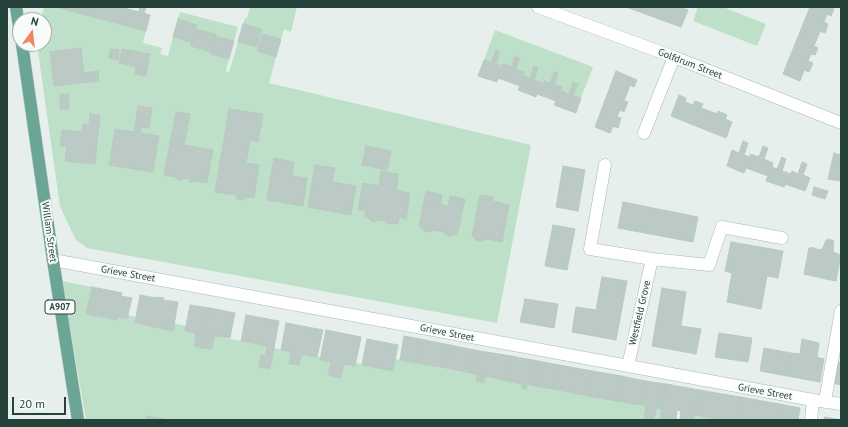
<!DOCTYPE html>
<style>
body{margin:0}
#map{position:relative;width:848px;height:427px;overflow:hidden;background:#e6efeb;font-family:"PT Sans",sans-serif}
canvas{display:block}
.frame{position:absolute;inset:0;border:8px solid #24423a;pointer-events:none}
.north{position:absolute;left:12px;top:12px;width:40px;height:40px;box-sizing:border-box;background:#f7fbf9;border:1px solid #a3b1ad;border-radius:50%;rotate:15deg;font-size:11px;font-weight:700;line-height:16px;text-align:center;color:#24423a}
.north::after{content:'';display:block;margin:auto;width:14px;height:18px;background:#f4845f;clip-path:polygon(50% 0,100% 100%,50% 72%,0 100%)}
.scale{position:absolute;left:12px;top:397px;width:54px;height:18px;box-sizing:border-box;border:2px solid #24423a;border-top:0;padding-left:5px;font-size:12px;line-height:14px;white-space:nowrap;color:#24423a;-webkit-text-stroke:3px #f7fbf9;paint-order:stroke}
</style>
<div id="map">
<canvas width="848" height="427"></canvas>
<div class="frame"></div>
<div class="north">N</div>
<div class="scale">20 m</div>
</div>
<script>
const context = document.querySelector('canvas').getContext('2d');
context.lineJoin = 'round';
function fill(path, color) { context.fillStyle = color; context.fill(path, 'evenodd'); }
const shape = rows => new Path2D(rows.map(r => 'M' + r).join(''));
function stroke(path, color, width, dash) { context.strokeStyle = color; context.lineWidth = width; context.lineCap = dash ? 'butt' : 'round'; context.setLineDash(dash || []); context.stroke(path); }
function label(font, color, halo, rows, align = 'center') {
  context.font = font + ' "PT Sans",sans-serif'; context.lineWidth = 4; context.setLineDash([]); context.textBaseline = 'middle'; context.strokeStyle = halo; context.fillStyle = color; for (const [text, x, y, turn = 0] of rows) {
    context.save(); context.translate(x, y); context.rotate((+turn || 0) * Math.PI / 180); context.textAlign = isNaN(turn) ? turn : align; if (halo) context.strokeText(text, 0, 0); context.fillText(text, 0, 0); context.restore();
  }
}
const green = shape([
 [44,7,56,7,146,31,143,43,162,48,160,54,168,56,173,37,192,43,192,46,211,52,210,54,229,59,226,71,229,72,238,42,257,47,257,51,276,57,269,83,531,145,497,323,87,248,76,240,60,207,37,44,44,44,44,20,34,20,33,14,42,16],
 [250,7,297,7,291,32,284,29,281,39,262,34,262,29,243,24,245,18,247,18],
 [698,7,723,7,766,24,757,46,693,21],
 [180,12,238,27,234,41,215,36,215,34,196,29,197,25,178,19],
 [495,30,593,67,581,98,573,95,577,83,573,82,569,94,560,90,561,87,554,85,558,73,554,72,550,83,544,81,543,83,534,80,538,68,534,67,530,78,523,76,525,72,516,69,520,57,515,56,511,67,503,63,502,66,496,64,500,52,496,50,491,62,484,60],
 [62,281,92,287,87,314,117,320,118,317,127,319,128,315,136,317,135,324,172,330,174,323,186,326,196,333,194,346,202,348,212,349,214,336,267,346,265,356,261,355,259,367,270,369,274,348,291,352,289,364,299,365,302,354,320,357,320,360,331,362,328,375,341,378,344,364,355,366,356,363,393,371,395,359,478,375,476,381,484,383,485,376,522,384,522,388,526,389,527,384,646,406,644,418,654,420,86,420],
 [656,408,662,409,660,418,668,420,654,420],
 [695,415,720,420,694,420]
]);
const building = shape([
 [56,7,125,7,124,8,139,12,140,7,146,7,144,13,150,15,146,31,56,7],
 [626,7,679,7,688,10,681,27,626,7],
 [810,7,829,7,834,9,831,16,827,14,824,22,828,24,825,33,820,31,814,46,818,48,815,55,811,54,808,61,813,63,809,72,804,70,800,81,783,74,810,7],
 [178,19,197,25,192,43,173,37,178,19],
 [243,24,262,29,257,47,238,42,243,24],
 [196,29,216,34,211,52,191,46,196,29],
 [262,34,281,39,276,57,257,51,262,34],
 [215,36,234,41,229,59,210,54,215,36],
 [81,48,84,73,98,71,99,81,54,86,50,52,81,48],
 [111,49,119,50,118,60,109,58,111,49],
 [122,49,150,54,146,76,135,74,136,67,119,63,122,49],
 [496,50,500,52,496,64,502,66,503,63,511,67,515,56,520,58,516,69,525,72,523,76,530,78,534,66,538,68,534,80,543,83,544,81,550,83,554,72,558,73,554,85,562,87,560,90,569,94,573,82,578,84,573,95,581,98,576,113,554,105,556,101,537,94,536,97,518,90,520,86,498,78,497,82,478,76,484,60,491,62,496,50],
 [616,71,637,80,634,87,630,85,624,101,628,102,624,112,620,110,617,117,621,118,618,128,613,126,610,133,595,127,616,71],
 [60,94,69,94,69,109,60,109,60,94],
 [679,95,686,98,685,102,693,105,695,101,703,104,701,108,717,114,718,111,727,115,725,119,732,122,726,138,671,116,679,95],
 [138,106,152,108,149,128,141,127,140,133,159,136,153,172,109,165,115,129,134,132,138,106],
 [229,109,263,114,258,142,250,140,246,163,259,165,254,198,246,197,243,200,237,199,236,195,215,192,229,109],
 [176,112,190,114,184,145,213,150,207,183,197,181,195,182,190,182,189,179,183,178,181,180,177,179,175,177,164,175,176,112],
 [90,114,100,115,95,164,65,161,67,146,60,146,62,130,82,132,83,124,89,125,90,114],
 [743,141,748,143,744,155,750,157,750,154,759,157,763,146,768,148,764,159,773,163,772,167,777,169,782,157,786,159,782,171,791,174,792,171,798,174,802,162,807,164,803,175,810,178,805,191,785,184,784,187,766,181,768,176,746,168,744,173,727,166,732,150,739,153,743,141],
 [366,146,391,151,387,170,362,165,366,146],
 [834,153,841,155,841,181,828,179,834,153],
 [274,158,294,162,292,176,307,178,303,206,267,200,274,158],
 [315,165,335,168,332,182,356,186,351,215,308,207,315,165],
 [563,166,585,170,578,211,556,207,563,166],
 [381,171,398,174,396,190,410,193,406,219,399,217,398,224,393,223,391,224,386,223,384,221,379,220,375,222,371,221,369,218,365,217,366,211,358,210,363,183,379,186,381,171],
 [814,187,828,191,825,199,812,195,814,187],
 [426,191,442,195,440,204,448,206,450,196,465,199,457,235,454,234,451,236,446,235,444,232,433,230,430,232,424,231,422,228,419,227,426,191],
 [480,195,493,197,492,201,509,205,502,242,486,239,483,241,476,240,474,237,472,236,480,195],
 [623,202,698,217,693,242,618,228,623,202],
 [553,225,575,229,567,270,545,266,553,225],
 [828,239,834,241,833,252,841,255,836,281,826,279,804,274,809,248,812,248,813,247,816,249,822,250,826,240,828,241,828,239],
 [731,242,783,251,778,278,767,276,761,309,727,302,732,273,725,271,731,242],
 [602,277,627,281,616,340,572,332,576,307,596,310,602,277],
 [92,287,122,293,121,296,132,298,127,319,118,317,117,320,86,314,92,287],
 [662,288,686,292,681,326,701,329,696,354,652,346,662,288],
 [140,295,156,298,156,297,164,298,163,300,178,302,173,331,135,323,140,295],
 [525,299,558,304,554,328,520,322,525,299],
 [190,305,210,308,202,348,194,346,196,333,185,331,190,305],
 [210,308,235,313,230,338,214,336,212,349,202,348,210,308],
 [246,315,279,321,270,369,259,367,261,355,265,356,267,346,241,341,246,315],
 [286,323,323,330,317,357,302,354,299,365,289,364,291,352,281,350,286,323],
 [326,330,361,337,355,366,344,364,341,378,328,375,331,362,320,360,326,330],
 [719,333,752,338,748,362,715,357,719,333],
 [404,336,420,339,416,363,400,360,404,336],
 [367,339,398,345,393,371,362,365,367,339],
 [420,339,450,345,445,368,416,363,420,339],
 [802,339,819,343,817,357,824,359,820,382,787,376,791,353,800,354,802,339],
 [450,345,474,350,470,373,445,368,450,345],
 [764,348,791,353,787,376,760,371,764,348],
 [474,350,511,356,507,381,485,376,484,383,476,381,478,375,470,373,474,350],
 [511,356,538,361,534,386,527,384,526,389,522,388,522,384,507,381,511,356],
 [538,361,559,365,554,389,534,386,538,361],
 [836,362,841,363,841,385,832,383,836,362],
 [559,365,592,371,588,396,554,389,559,365],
 [592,371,621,376,616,401,588,396,592,371],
 [621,376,645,381,641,405,616,401,621,376],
 [645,381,666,384,662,409,656,408,654,420,644,418,646,406,641,405,645,381],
 [666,384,699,390,694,420,680,420,681,411,677,410,676,420,660,419,666,384],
 [699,390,740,397,736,420,720,420,695,415,699,390],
 [740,397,779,404,776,420,736,420,740,397],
 [779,404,800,408,798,420,776,420,779,404],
 [146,416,165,419,164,420,146,420,146,416],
 [825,417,841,420,824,420,825,417]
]);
const street = shape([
 [538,7,674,57,841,123],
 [644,133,674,57],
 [605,165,590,249,652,259,709,265,722,227,782,238],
 [53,260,813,400,841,404],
 [628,366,652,259],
 [825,401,841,311],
 [811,420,813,400]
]);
const primary = shape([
 [16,7,20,33],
 [22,44,53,260,78,420]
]);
const shields = [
 [60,307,30]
];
const shieldNames = [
 ["A907",60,307]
];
const streetNames = [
 ["Golfdrum Street",690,64,21],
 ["William Street",49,232,82],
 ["Grieve Street",128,274,10],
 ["Westfield Grove",640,313,-77],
 ["Grieve Street",447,333,11],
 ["Grieve Street",765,392,10]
];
fill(green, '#bfe0c8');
fill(building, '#bbcac4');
stroke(building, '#b8c9c2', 1);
stroke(street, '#a8b8b2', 13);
stroke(primary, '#c2cac8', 13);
stroke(street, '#fff', 12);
stroke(primary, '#6aa596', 12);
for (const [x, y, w] of shields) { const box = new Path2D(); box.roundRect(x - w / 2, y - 7, w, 14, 3); context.fillStyle = '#f7fbf9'; context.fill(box); stroke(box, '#24423a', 1); }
label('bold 9px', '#24423a', null, shieldNames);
label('10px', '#24423a', '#f7fbf9', streetNames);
</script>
